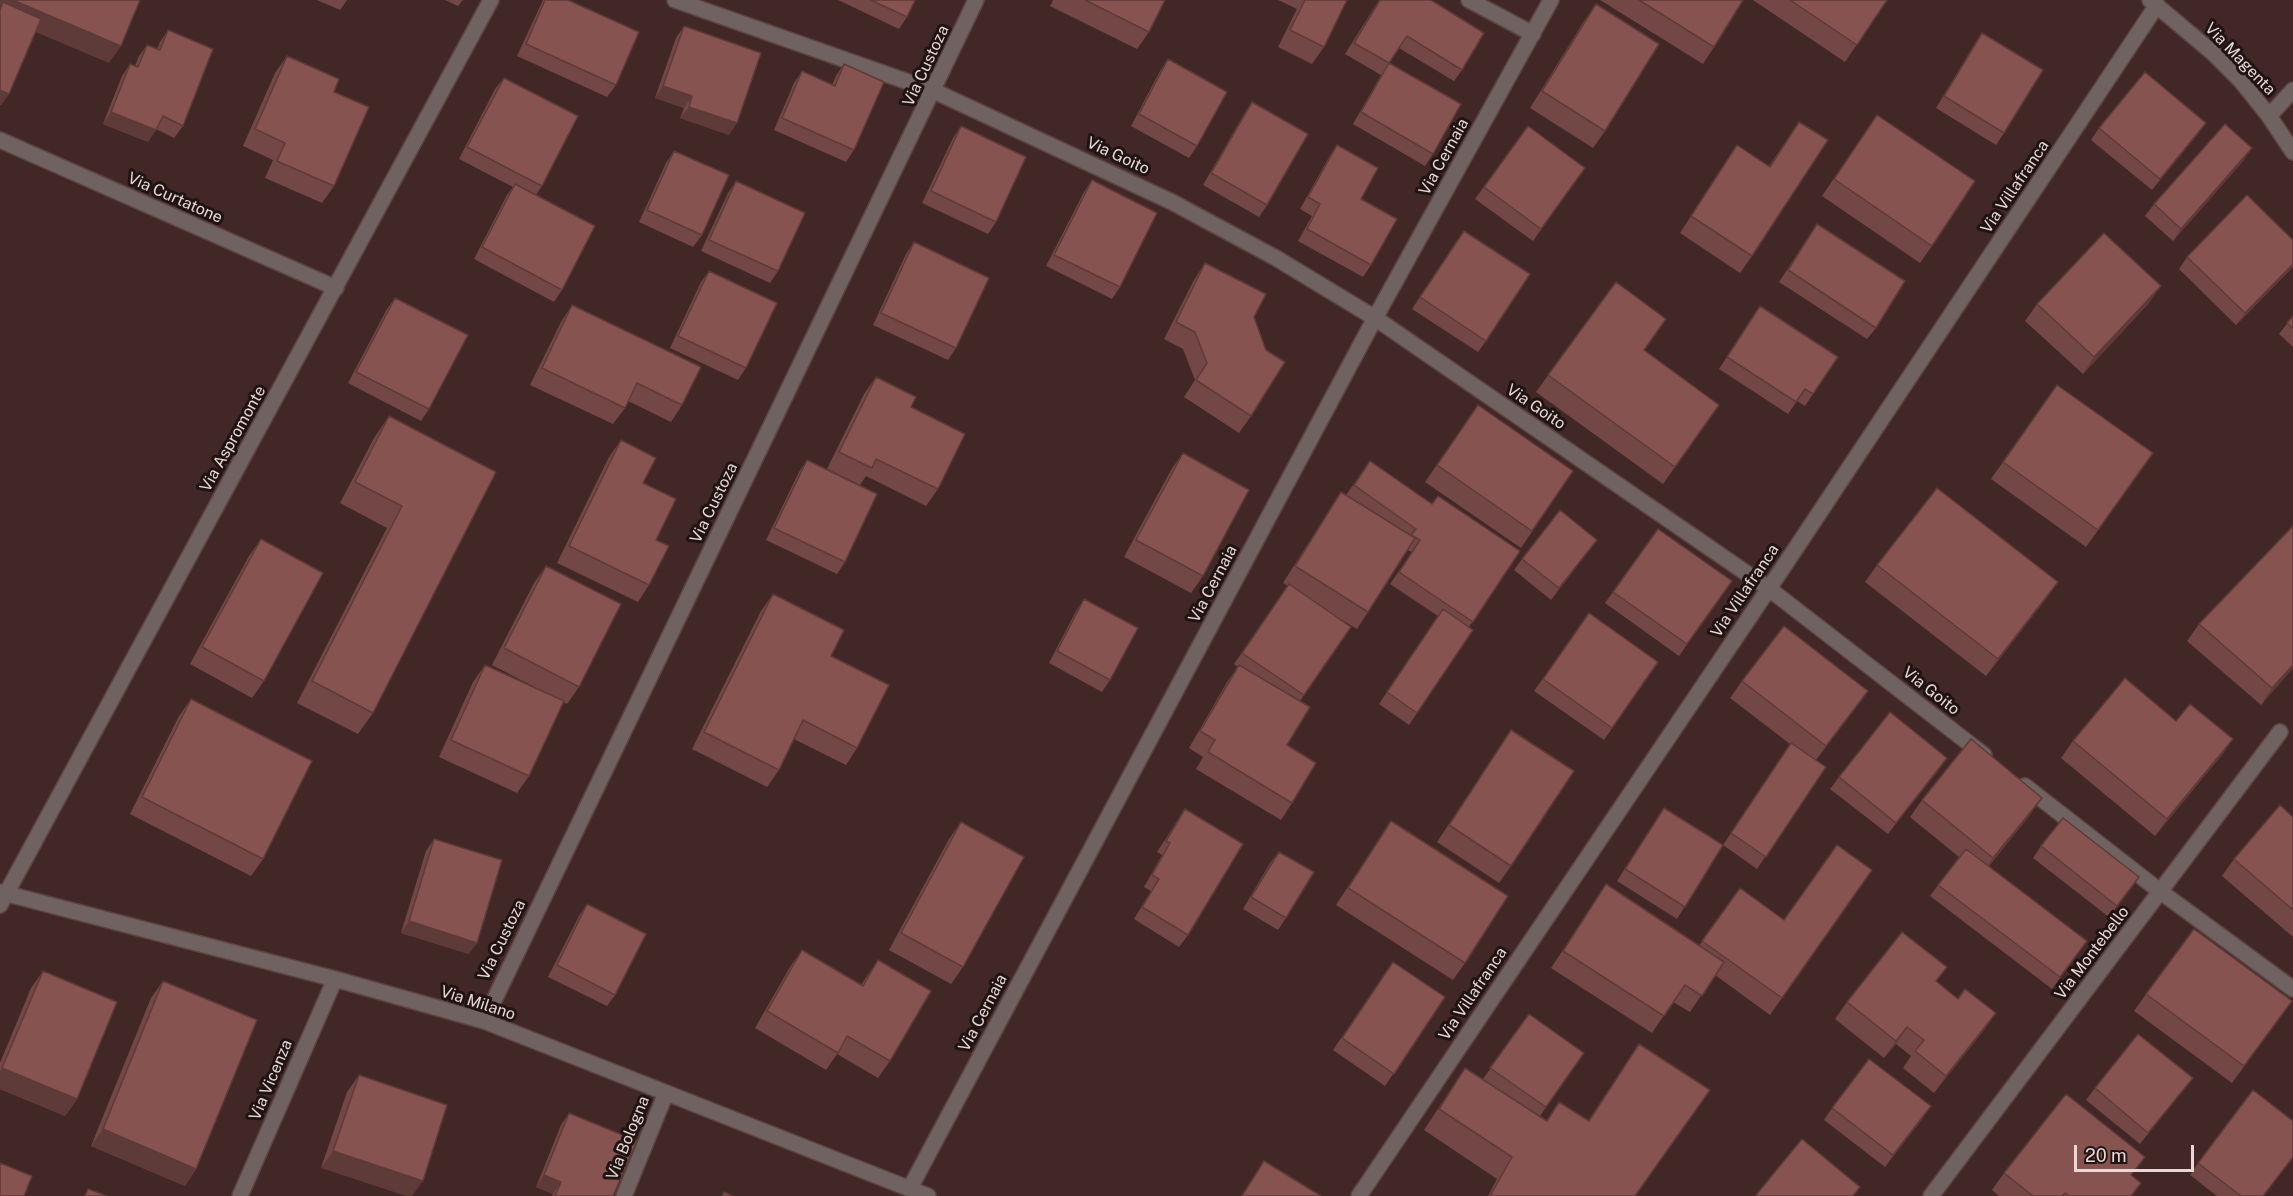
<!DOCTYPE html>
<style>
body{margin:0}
#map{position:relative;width:2293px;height:1196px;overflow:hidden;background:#412826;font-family:"Public Sans",sans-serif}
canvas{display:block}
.scale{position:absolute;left:2074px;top:1145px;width:120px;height:27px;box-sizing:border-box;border:3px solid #e9d7d6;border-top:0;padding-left:8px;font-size:18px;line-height:21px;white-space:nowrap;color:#e9d7d6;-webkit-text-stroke:4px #201413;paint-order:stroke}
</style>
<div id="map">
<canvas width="2293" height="1196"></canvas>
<div class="scale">20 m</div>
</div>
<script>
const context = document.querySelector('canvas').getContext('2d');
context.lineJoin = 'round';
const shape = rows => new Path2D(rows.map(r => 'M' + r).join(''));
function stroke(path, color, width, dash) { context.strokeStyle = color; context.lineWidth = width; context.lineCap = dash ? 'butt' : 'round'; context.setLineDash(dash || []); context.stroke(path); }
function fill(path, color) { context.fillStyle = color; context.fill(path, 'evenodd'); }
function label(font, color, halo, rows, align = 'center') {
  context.font = font + ' "Public Sans",sans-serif'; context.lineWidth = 6; context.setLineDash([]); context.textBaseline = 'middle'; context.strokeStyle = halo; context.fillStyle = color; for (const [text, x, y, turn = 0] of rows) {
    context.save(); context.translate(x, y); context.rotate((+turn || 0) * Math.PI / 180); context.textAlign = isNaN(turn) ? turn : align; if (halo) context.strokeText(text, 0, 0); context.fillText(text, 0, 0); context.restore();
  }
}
const street = shape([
 [675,0,934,91,1172,202,1276,258,1375,318,1768,588,1984,755],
 [1469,0,1533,34],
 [2150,0,2212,52,2241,81,2269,116,2293,152],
 [2269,116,2293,90],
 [0,140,336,288],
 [2025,786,2161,892,2293,989],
 [0,892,335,979,484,1021,928,1196],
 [0,905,491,0],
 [484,1021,976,0],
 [910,1188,1375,318,1551,0],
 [240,1196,335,979],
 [624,1196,666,1093],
 [1359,1196,1780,572,2157,5],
 [1931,1196,2280,732]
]);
const wall = shape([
 [317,0,347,0,340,10],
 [445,0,463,0,458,6],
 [543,0,568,0,616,85,607,97,517,56],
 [838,0,915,0,907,17,899,29],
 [1053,0,1165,0,1149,32,1137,49,1050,6],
 [1278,0,1347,0,1324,47,1312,64,1278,47,1297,9],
 [1379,0,1431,0,1462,70,1454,81,1399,48,1389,63,1433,154,1425,166,1353,124,1381,75,1345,54],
 [1600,0,1743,0,1714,47,1703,64],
 [1753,0,1887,0,1845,62],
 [1596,4,1605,131,1593,148,1530,108,1584,21],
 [684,26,729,135,680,118,684,108,655,98,676,38],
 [168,30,183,126,174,138,156,129,148,142,103,124,122,76,130,64,135,66,139,56,147,45,157,49,160,42],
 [1982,33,2004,133,1996,145,1936,108,1974,45],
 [287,56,334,92,334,186,322,203,265,178,273,160,243,146,275,73],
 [1168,59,1197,146,1189,158,1131,126,1160,71],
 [844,64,854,150,846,162,774,130,794,83,802,71,832,85,836,76],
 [504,78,542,186,536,195,562,290,554,302,474,259,507,195,513,187,459,159,495,89],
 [1252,102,1267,205,1259,217,1203,185,1244,114],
 [1877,115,1932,246,1920,263,1822,196],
 [1799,122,1752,256,1740,273,1680,233,1737,145,1769,166],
 [2206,123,2198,134,2152,190,2091,140,2099,128],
 [961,126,996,222,988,234,922,203,953,138],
 [1528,126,1585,168,1533,241,1475,199],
 [1337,145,1361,199,1371,265,1363,277,1298,241,1312,216,1300,209,1329,157],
 [674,151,702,235,693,247,639,222,666,163],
 [2244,160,2173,241,2145,216,2154,204],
 [1092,180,1120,287,1112,299,1046,266,1084,192],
 [736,181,778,271,770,283,701,251,728,193],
 [1817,224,1876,328,1867,339,1779,282],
 [2293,240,2293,267,2236,325,2179,269,2187,257],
 [914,242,956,348,948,360,873,325,906,254],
 [1456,242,1486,341,1478,352,1412,309],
 [1205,263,1254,317,1251,416,1239,433,1184,397,1195,380,1183,349,1164,339,1194,280],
 [709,271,746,368,738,380,670,348,701,282],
 [1616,282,1644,350,1719,405,1663,484,1536,392],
 [395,298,429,409,421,421,348,383,387,309],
 [2149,303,2083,374,2025,321,2037,304],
 [572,305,682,405,671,422,628,401,625,408,613,424,530,385,561,322],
 [1760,306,1813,394,1805,406,1797,401,1788,414,1719,369],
 [2293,316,2293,347,2279,334],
 [876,377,911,407,938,489,926,506,866,476,860,485,827,469,864,394],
 [2057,385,2153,453,2086,547,1991,479],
 [1478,405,1573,471,1521,548,1425,482],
 [389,416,496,472,373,713,358,734,297,703,387,528,340,503,374,438],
 [621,440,643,483,656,540,649,585,638,602,557,563,609,457],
 [1183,453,1203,576,1191,593,1124,557,1171,470],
 [807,460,845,562,837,574,766,540,799,472],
 [1370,461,1432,504,1520,551,1469,627,1473,630,1409,725,1379,704,1438,616,1390,584,1412,552,1407,550,1368,612,1357,629,1327,611,1351,627,1300,701,1287,745,1292,803,1281,820,1196,769,1203,757,1189,748,1227,682,1238,667,1234,664,1288,586,1283,583,1330,509,1341,492,1346,495],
 [2293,526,2293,668,2261,705,2187,641,2199,624],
 [1658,529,1732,581,1679,656,1605,603],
 [261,539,264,681,252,698,190,664,249,556],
 [1588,552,1551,600,1514,570,1522,559],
 [1877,565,2058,582,2046,599,1986,676,1865,582],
 [546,566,579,687,567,704,563,702,529,776,517,793,439,757,473,682,485,665,546,693,492,665,534,583],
 [773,594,831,656,857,748,846,765,794,739,779,770,767,787,692,749,761,611],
 [1084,599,1110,680,1102,692,1049,663,1076,611],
 [1589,613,1658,662,1604,740,1534,691],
 [1742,681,1868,691,1816,760,1826,767,1757,869,1723,845,1677,919,1617,881,1664,808,1723,845,1790,744,1730,698],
 [191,699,263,859,251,876,130,814,179,716],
 [2176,721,2233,739,2221,756,2155,836,2061,758,2073,741],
 [1511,730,1511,866,1499,883,1437,842],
 [1947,758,1888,834,1830,789,1839,777],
 [1922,800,2030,815,1989,866,2087,941,2052,989,1930,896,1959,857,1910,817],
 [1185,809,1188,935,1179,947,1134,919,1151,891,1144,887,1162,855,1157,852],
 [2293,817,2293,937,2222,876,2234,859],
 [1391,821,1465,963,1453,980,1336,905],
 [961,822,963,967,951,984,889,950,949,839],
 [434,839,469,954,401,933,426,851],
 [2041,846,2139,877,2109,917,2033,858],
 [1279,852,1286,918,1278,930,1243,909,1270,863],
 [1872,870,1770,1015,1715,975,1690,1012,1673,1002,1652,1033,1551,968,1606,884,1699,946,1740,888,1784,920],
 [587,904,615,995,607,1006,548,977,579,916],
 [802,950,861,985,878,960,890,1061,878,1078,837,1054,826,1070,755,1028,790,967],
 [1393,962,1445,997,1385,1086,1333,1050],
 [43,971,77,1099,65,1116,0,1089,0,1063,31,988],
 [163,981,196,1169,185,1186,91,1146,151,998],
 [1937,982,1958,999,1996,1013,1984,1030,1934,1093,1903,1068,1911,1056,1896,1044,1884,1058,1835,1019,1847,1002],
 [2146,994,2292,1001,2232,1083,2134,1011],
 [1529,1014,1584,1053,1540,1116,1546,1121,1559,1102,1588,1121,1639,1044,1635,1196,1488,1196,1497,1179,1424,1130,1465,1068,1483,1079],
 [359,1075,447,1105,321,1168,347,1092],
 [2095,1088,2184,1089,2140,1144,2086,1100],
 [1832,1108,1923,1118,1885,1167,1824,1120],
 [569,1113,613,1196,552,1196,553,1194,536,1187,561,1125],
 [1264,1161,1321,1196,1241,1196],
 [2198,1163,2264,1196,2217,1196,2190,1175],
 [2004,1173,2132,1176,2141,1183,2132,1196,1999,1196,1992,1190]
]);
const shadedWall = shape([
 [0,0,13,0,121,46,109,63,0,17,3,2,0,7],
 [663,86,692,96,684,108,655,98],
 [0,90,9,94,1,105,0,105],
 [689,107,737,123,729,135,680,118],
 [111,112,156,130,148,142,103,124],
 [2206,123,2198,134,2152,190,2160,179],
 [2252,148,2244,160,2173,241,2181,229],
 [2293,264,2293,267,2236,325,2245,313],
 [2161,286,2149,303,2083,374,2094,357],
 [1597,540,1588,552,1551,600,1559,588],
 [2058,582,2046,599,1986,676,1998,659],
 [2293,665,2293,668,2261,705,2272,688],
 [1868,691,1856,708,1814,763,1826,746],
 [2233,739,2221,756,2155,836,2167,819],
 [1947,758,1939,770,1888,834,1896,823],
 [2042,798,2030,815,1981,875,1993,858],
 [2139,877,2131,889,2109,917,2117,906],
 [409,921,477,943,469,954,401,933],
 [1996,1013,1984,1030,1934,1093,1946,1076],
 [1907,1027,1896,1044,1884,1058,1896,1041],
 [2,1068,77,1099,65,1116,0,1089,0,1072],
 [1931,1106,1923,1118,1885,1167,1893,1155],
 [103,1129,196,1169,185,1186,91,1146],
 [333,1151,423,1181,412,1196,406,1196,321,1168],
 [544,1175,561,1182,553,1194,536,1187]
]);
const building = shape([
 [13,0,140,0,121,46,13,0],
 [545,0,568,0,639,32,616,85,526,44,545,0],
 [871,0,915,0,907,17,871,0],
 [1085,0,1165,0,1149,32,1085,0],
 [1305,0,1347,0,1324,47,1290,30,1305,0],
 [1380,0,1431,0,1484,33,1462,70,1407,36,1389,63,1354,43,1380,0],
 [1639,0,1743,0,1714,47,1639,0],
 [1790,0,1887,0,1857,45,1790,0],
 [3,2,41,19,9,94,0,90,0,10,3,2],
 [1596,4,1659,44,1605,131,1542,91,1596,4],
 [684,26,761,53,737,123,689,107,692,96,663,86,684,26],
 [168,30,213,49,183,126,163,116,156,130,111,112,130,64,138,67,147,45,160,50,168,30],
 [1982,33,2043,70,2004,133,1944,96,1982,33],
 [287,56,339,79,334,92,369,107,334,186,277,161,285,143,255,129,287,56],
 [1168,59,1227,92,1197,146,1139,114,1168,59],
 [1389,63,1461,104,1433,154,1361,112,1389,63],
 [844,64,884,82,854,150,782,118,802,71,835,86,844,64],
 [2145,72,2206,123,2160,179,2099,128,2145,72],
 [504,78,578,116,542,186,467,147,504,78],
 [1252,102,1308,134,1267,205,1211,173,1252,102],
 [1877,115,1975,181,1932,246,1834,179,1877,115],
 [1799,122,1828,140,1752,256,1691,216,1737,145,1770,167,1799,122],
 [2225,124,2252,148,2181,229,2154,204,2225,124],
 [961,126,1026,157,996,222,931,191,961,126],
 [1528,126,1585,168,1541,229,1484,187,1528,126],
 [1337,145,1378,168,1361,199,1397,219,1371,265,1307,229,1320,204,1308,197,1337,145],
 [674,151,729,175,702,235,647,210,674,151],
 [1092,180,1157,213,1120,287,1054,255,1092,180],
 [736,181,805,213,778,271,709,240,736,181],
 [515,184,595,226,562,290,482,247,515,184],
 [2247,195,2293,240,2293,264,2245,313,2187,257,2247,195],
 [1817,224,1905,281,1876,328,1788,270,1817,224],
 [1464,231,1530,274,1486,341,1420,297,1464,231],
 [2104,233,2161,286,2094,357,2037,304,2104,233],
 [914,242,989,278,956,348,881,313,914,242],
 [1205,263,1266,294,1254,317,1266,350,1285,362,1251,416,1196,380,1207,363,1195,332,1176,322,1205,263],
 [709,271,777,303,746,368,678,336,709,271],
 [1616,282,1666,319,1644,350,1719,405,1675,467,1548,375,1616,282],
 [395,298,468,335,429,409,356,372,395,298],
 [572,305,701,367,682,405,637,383,625,408,542,368,572,305],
 [1760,306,1838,357,1813,394,1805,389,1796,402,1727,357,1760,306],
 [2293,316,2293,328,2287,323,2293,316],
 [876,377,916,397,911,407,965,434,938,489,876,459,872,468,839,452,876,377],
 [2057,385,2153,453,2098,530,2003,462,2057,385],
 [1478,405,1573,471,1532,531,1437,465,1478,405],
 [389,416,496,472,373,713,312,681,402,506,355,482,389,416],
 [621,440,656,458,643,483,676,499,656,540,669,546,649,585,569,546,621,440],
 [1183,453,1249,490,1203,576,1136,540,1183,453],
 [807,460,877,494,845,562,774,528,807,460],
 [1370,461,1432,504,1438,496,1520,551,1473,622,1399,572,1420,540,1411,535,1416,529,1354,485,1370,461],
 [1937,488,2058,582,1998,659,1877,565,1937,488],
 [1341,492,1415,538,1368,612,1295,566,1341,492],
 [1560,510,1597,540,1559,588,1522,559,1560,510],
 [2293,526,2293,665,2272,688,2199,624,2293,526],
 [1658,529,1732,581,1687,644,1613,592,1658,529],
 [261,539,323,573,264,681,202,647,261,539],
 [546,566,621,604,579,687,504,648,546,566],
 [1289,584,1351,627,1304,695,1242,653,1289,584],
 [773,594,844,630,831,656,889,685,857,748,803,720,779,770,704,732,773,594],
 [1084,599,1138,628,1110,680,1057,651,1084,599],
 [1443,609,1473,630,1417,713,1387,692,1443,609],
 [1589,613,1658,662,1612,728,1543,679,1589,613],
 [1784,626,1868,691,1826,746,1742,681,1784,626],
 [485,665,564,701,529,776,451,740,485,665],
 [1239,665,1310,707,1287,745,1316,763,1292,803,1208,752,1215,740,1200,731,1239,665],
 [2125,678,2176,721,2190,704,2233,739,2167,819,2073,741,2125,678],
 [191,699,312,761,263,859,142,797,191,699],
 [1890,712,1947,758,1896,823,1839,777,1890,712],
 [1511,730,1574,771,1511,866,1449,825,1511,730],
 [1971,739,2042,798,1993,858,1922,800,1971,739],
 [1791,743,1826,767,1766,857,1731,833,1791,743],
 [2280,805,2293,817,2293,910,2234,859,2280,805],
 [1664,808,1723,845,1685,907,1625,869,1664,808],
 [1185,809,1243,844,1188,935,1142,907,1159,879,1152,875,1170,843,1166,841,1185,809],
 [2063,818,2139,877,2117,906,2041,846,2063,818],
 [1391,821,1508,896,1465,963,1348,888,1391,821],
 [961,822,1024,857,963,967,901,933,961,822],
 [434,839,502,860,477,943,409,921,434,839],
 [1837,845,1872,870,1782,998,1702,941,1740,888,1784,920,1837,845],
 [1966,849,2087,941,2060,977,1938,885,1966,849],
 [1279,852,1314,872,1286,918,1251,897,1279,852],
 [1606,884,1724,962,1702,996,1685,985,1664,1016,1563,951,1606,884],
 [587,904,646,934,615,995,557,965,587,904],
 [2194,929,2292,1001,2244,1066,2146,994,2194,929],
 [1902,932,1947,967,1936,981,1958,999,1965,989,1996,1013,1946,1076,1915,1051,1924,1040,1907,1027,1896,1041,1847,1002,1902,932],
 [802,950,863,986,878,960,931,991,890,1061,847,1036,838,1053,767,1011,802,950],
 [1393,962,1445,997,1394,1074,1342,1038,1393,962],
 [43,971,117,1002,77,1099,2,1068,43,971],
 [163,981,257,1020,196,1169,103,1129,163,981],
 [1529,1014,1584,1053,1546,1107,1490,1068,1529,1014],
 [2138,1034,2193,1078,2148,1133,2095,1088,2138,1034],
 [1639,1044,1710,1090,1635,1196,1490,1196,1512,1157,1439,1109,1465,1068,1547,1121,1559,1102,1589,1121,1639,1044],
 [1869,1059,1931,1106,1893,1155,1832,1108,1869,1059],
 [359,1075,447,1105,423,1181,333,1151,359,1075],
 [2253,1090,2293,1121,2293,1157,2263,1196,2241,1196,2198,1163,2253,1090],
 [2066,1094,2145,1157,2131,1175,2141,1183,2131,1196,2069,1196,2065,1193,2062,1196,2033,1196,2004,1173,2066,1094],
 [569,1113,637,1141,613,1196,555,1196,561,1182,544,1175,569,1113],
 [1802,1139,1860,1187,1853,1196,1758,1196,1756,1195,1802,1139],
 [1264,1161,1321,1196,1242,1196,1264,1161],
 [0,1163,32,1176,24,1196,0,1196,0,1163],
 [88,1189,107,1196,85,1196,88,1189],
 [724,1192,733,1196,722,1196,724,1192]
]);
const streetNames = [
 ["Via Magenta",2240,59,46],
 ["Via Custoza",926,66,-65],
 ["Via Goito",1118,156,25],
 ["Via Cernaia",1444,157,-61],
 ["Via Villafranca",2015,187,-56],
 ["Via Curtatone",175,198,24],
 ["Via Goito",1536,407,34],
 ["Via Aspromonte",233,439,-61],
 ["Via Custoza",714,503,-64],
 ["Via Cernaia",1213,584,-62],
 ["Via Villafranca",1745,591,-56],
 ["Via Goito",1931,691,38],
 ["Via Custoza",502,940,-64],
 ["Via Montebello",2092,953,-53],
 ["Via Villafranca",1473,994,-56],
 ["Via Milano",478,1003,18],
 ["Via Cernaia",983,1013,-62],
 ["Via Vicenza",271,1080,-67],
 ["Via Bologna",628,1138,-68]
];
stroke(street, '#5c4442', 18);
stroke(street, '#706261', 15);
fill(wall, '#734745');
fill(shadedWall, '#5e3a38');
fill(building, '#865350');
stroke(building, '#5e3a38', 1.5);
label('16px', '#e9d7d6', '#201413', streetNames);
</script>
